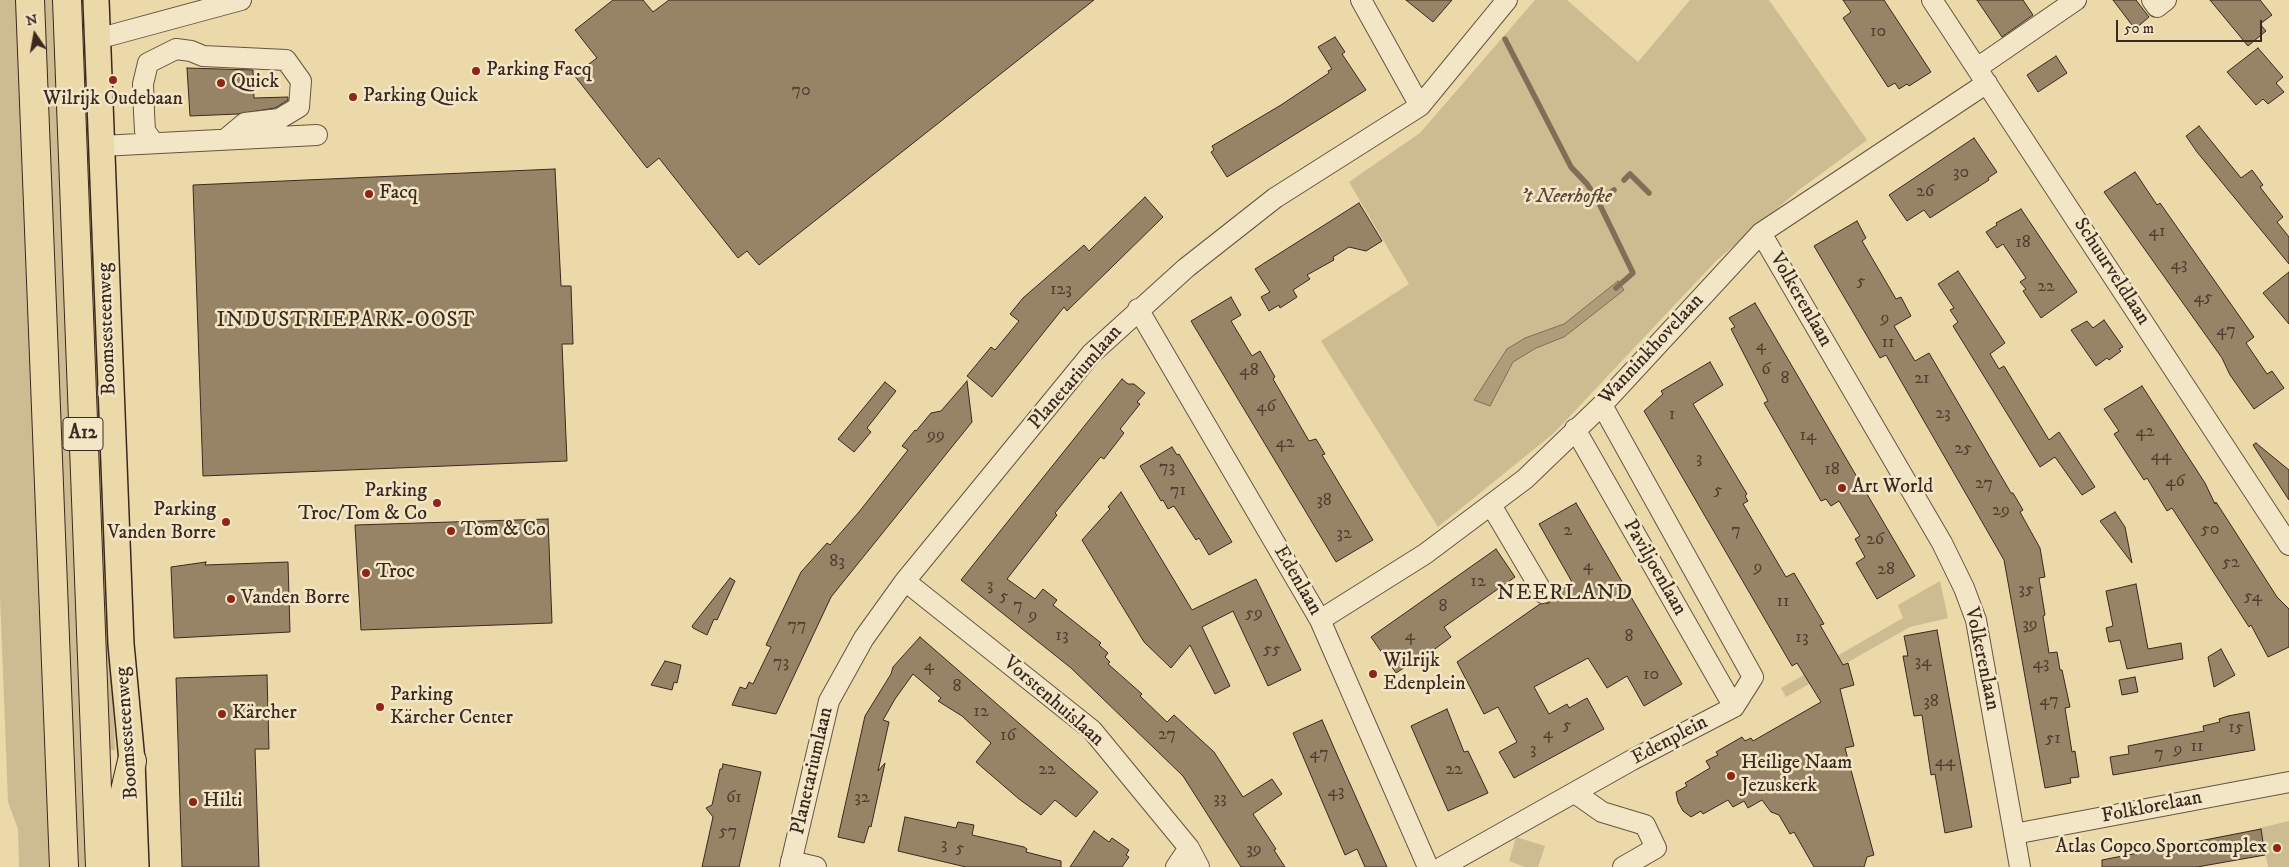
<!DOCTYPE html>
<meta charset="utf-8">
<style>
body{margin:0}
#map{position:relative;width:2289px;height:867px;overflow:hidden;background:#ebd9a9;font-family:"IM FELL DW Pica",serif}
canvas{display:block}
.north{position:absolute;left:10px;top:10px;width:50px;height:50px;-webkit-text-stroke:4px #f2e6c7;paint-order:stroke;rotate:348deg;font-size:14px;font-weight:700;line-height:20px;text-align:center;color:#3b281f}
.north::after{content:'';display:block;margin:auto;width:18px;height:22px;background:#3b281f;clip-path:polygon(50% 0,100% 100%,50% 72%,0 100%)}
.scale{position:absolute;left:2116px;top:20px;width:146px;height:22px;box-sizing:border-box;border:2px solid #3b281f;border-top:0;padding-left:6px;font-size:15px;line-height:18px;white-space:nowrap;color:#3b281f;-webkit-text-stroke:4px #f2e6c7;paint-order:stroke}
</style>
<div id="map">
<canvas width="2289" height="867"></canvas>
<div class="north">N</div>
<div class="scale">50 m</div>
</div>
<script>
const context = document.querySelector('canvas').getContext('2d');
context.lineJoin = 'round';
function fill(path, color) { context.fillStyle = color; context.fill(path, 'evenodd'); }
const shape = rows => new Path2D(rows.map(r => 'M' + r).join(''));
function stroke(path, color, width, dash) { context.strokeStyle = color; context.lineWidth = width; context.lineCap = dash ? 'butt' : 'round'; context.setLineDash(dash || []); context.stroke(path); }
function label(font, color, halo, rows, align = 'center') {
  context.font = font + ' "IM FELL DW Pica",serif'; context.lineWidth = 5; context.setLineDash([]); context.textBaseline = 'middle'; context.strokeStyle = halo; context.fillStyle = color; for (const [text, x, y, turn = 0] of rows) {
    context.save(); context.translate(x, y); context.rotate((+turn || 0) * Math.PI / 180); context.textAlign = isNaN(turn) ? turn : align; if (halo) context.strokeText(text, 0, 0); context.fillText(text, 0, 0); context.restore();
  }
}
const green = shape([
 [0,0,19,0,52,867,19,867,18,829,8,802,0,596],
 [44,0,58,0,90,867,77,867],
 [78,0,86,0,115,750,105,750],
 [1535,0,1567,0,1638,62,1690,0,1769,0,1867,140,1799,190,1716,261,1554,433,1438,527,1321,341,1409,284,1349,182,1420,133],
 [1940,581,1948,618,1910,627,1786,697,1781,688,1903,618,1898,605],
 [2289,821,2289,867,2268,867,2260,828],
 [1516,837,1545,846,1538,867,1525,867,1509,861]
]);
const water = shape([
 [1618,281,1624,290,1564,337,1536,348,1513,362,1490,406,1474,400,1507,349,1525,338,1564,324,1618,281]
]);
const stream = shape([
 [1505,39,1571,167,1587,184,1598,201,1633,273,1616,288],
 [1624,180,1630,174,1649,193],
 [1598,201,1614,190]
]);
const building = shape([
 [613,0,643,0,653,12,669,0,1094,0,759,265,747,251,738,258,659,158,647,168,574,75,597,58,575,30,613,0],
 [1406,0,1452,0,1433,22,1406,0],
 [1843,0,1884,0,1931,72,1909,86,1907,84,1899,89,1895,83,1888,87,1843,18,1851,12,1843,0],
 [1977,0,2023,0,2033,15,2002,37,1977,0],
 [2113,0,2136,0,2149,17,2135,29,2113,0],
 [2210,0,2260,0,2272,15,2260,24,2266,31,2248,46,2210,0],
 [1335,37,1345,52,1342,54,1366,90,1227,177,1211,152,1214,150,1212,146,1281,105,1329,73,1328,71,1332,69,1318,47,1335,37],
 [2258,48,2283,77,2276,83,2284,92,2268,104,2263,99,2256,105,2227,72,2258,48],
 [2056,56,2067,73,2038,92,2027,75,2056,56],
 [187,68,253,70,254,98,288,97,288,100,275,108,238,114,190,116,187,68],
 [2199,126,2241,178,2252,170,2263,185,2260,187,2283,217,2277,222,2289,237,2289,264,2197,152,2186,136,2199,126],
 [1974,138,1997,172,1988,178,1989,180,1930,218,1924,210,1907,221,1889,195,1974,138],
 [555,169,561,286,571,286,573,344,562,344,567,461,203,476,193,185,555,169],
 [2135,172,2157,205,2160,203,2254,337,2246,343,2267,374,2272,371,2284,388,2254,409,2230,375,2222,358,2104,192,2135,172],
 [1145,197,1163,217,1067,311,1064,307,992,397,967,376,991,347,995,350,1019,321,1010,314,1023,298,1084,245,1089,251,1145,197],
 [1359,203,1382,241,1366,251,1349,247,1333,257,1334,260,1307,275,1310,279,1293,290,1297,297,1280,308,1279,305,1269,311,1261,297,1270,292,1255,269,1359,203],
 [2021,209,2077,292,2041,318,2023,291,2026,289,2020,282,2026,278,2003,244,1997,248,1986,232,1997,225,1996,223,2021,209],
 [1857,221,1866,238,1862,241,1896,299,1901,297,1911,316,1894,326,1915,361,1929,353,2011,493,2013,493,2023,510,2020,512,2040,548,2045,577,2039,578,2045,615,2043,616,2049,653,2057,652,2060,670,2062,670,2070,707,2065,708,2072,752,2075,751,2079,777,2070,778,2071,783,2045,788,2004,560,1886,355,1880,358,1814,246,1857,221],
 [1958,271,2005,343,1990,354,1999,369,2004,366,2049,440,2059,432,2095,487,2082,495,2055,457,2040,467,1953,326,1958,322,1950,310,1954,308,1938,284,1958,271],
 [2289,272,2289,324,2263,293,2289,272],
 [1231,297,1241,315,1231,321,1252,356,1260,351,1275,377,1273,379,1309,441,1316,439,1325,454,1322,455,1373,540,1336,562,1191,321,1231,297],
 [1755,303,1915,576,1877,599,1856,563,1865,557,1855,539,1860,536,1839,501,1831,506,1826,499,1821,501,1764,403,1768,401,1731,329,1735,327,1729,318,1755,303],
 [2104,320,2123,347,2119,349,2121,351,2109,360,2107,358,2096,366,2071,330,2087,321,2093,328,2104,320],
 [1710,362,1723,385,1693,404,1747,494,1745,496,1748,501,1743,504,1786,577,1794,573,1824,624,1820,625,1843,665,1848,663,1854,685,1840,689,1854,746,1845,748,1874,855,1867,857,1864,867,1814,867,1794,832,1790,834,1779,815,1771,812,1762,800,1748,808,1744,801,1733,807,1728,800,1703,814,1701,811,1691,817,1683,811,1678,802,1676,792,1687,786,1685,783,1710,768,1706,761,1718,755,1716,752,1742,737,1745,741,1751,738,1753,741,1821,702,1797,663,1792,666,1644,411,1663,394,1661,391,1710,362],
 [1122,379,1128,384,1134,384,1145,393,1137,402,1140,404,1120,429,1124,433,1104,459,1101,457,1099,459,1055,513,1057,515,1007,579,1035,599,1043,589,1057,600,1053,605,1101,643,1099,645,1108,653,1105,657,1110,662,1108,664,1142,694,1140,696,1167,722,1174,715,1214,752,1243,797,1272,779,1282,794,1253,814,1276,849,1274,850,1285,867,1241,867,1183,776,1071,668,961,580,1122,379],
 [967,381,972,422,831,597,776,714,732,705,740,687,746,689,749,682,753,684,771,647,766,645,801,572,827,543,830,545,859,512,908,450,902,446,915,430,916,431,931,413,941,411,967,381],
 [885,382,896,391,867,428,871,432,854,452,838,439,885,382],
 [2142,386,2205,483,2215,504,2216,502,2277,597,2289,609,2289,647,2268,657,2251,625,2249,627,2172,508,2167,511,2147,478,2144,480,2114,434,2119,431,2104,409,2142,386],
 [2256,443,2289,470,2289,500,2253,445,2256,443],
 [1172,447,1177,455,1179,454,1232,542,1209,555,1199,538,1196,540,1174,506,1168,509,1163,500,1161,501,1140,466,1172,447],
 [1121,492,1192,610,1256,579,1301,670,1268,686,1233,611,1202,627,1230,686,1215,694,1190,645,1171,668,1144,642,1082,540,1110,509,1108,507,1121,492],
 [1576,503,1682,684,1644,706,1627,676,1607,688,1588,658,1534,687,1549,714,1567,704,1569,708,1587,698,1604,729,1514,778,1499,752,1517,742,1498,707,1484,714,1457,662,1540,604,1549,603,1555,595,1572,582,1539,524,1576,503],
 [2115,512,2125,527,2132,563,2100,521,2115,512],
 [548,519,552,623,361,630,355,525,548,519],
 [1496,549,1515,577,1444,627,1451,637,1420,660,1419,658,1396,673,1371,637,1496,549],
 [206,562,205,565,288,562,290,632,174,638,171,567,206,562],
 [730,578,735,581,717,620,714,619,707,635,693,628,692,626,730,578],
 [2136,584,2148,649,2181,643,2183,659,2127,669,2120,640,2109,642,2106,628,2113,626,2106,591,2136,584],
 [1937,630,1972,827,1945,833,1935,774,1931,775,1922,715,1914,716,1903,656,1908,656,1904,636,1937,630],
 [920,637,1098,792,1076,817,1055,800,1041,815,1019,799,976,762,991,743,962,716,938,701,941,698,913,674,895,699,883,720,889,722,878,771,885,763,871,827,869,826,864,843,838,837,865,716,891,674,893,667,920,637],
 [2221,649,2235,675,2214,687,2208,657,2221,649],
 [665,661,681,665,677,683,674,682,672,690,651,685,665,661],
 [267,675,269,749,255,749,259,867,182,867,176,678,267,675],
 [2135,677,2138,692,2122,695,2119,680,2135,677],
 [1447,709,1464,752,1468,751,1488,793,1448,811,1411,726,1447,709],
 [2249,712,2255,750,2113,775,2110,757,2129,754,2128,746,2204,731,2203,726,2220,722,2219,719,2228,716,2249,712],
 [1322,720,1338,757,1387,867,1365,867,1357,849,1345,855,1293,733,1322,720],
 [723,764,761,772,739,867,702,867,713,817,706,808,712,805,720,769,722,769,723,764],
 [905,817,956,828,958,822,974,825,972,835,1024,847,1027,849,1026,852,1061,861,1061,867,966,867,898,851,905,817],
 [2261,829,2265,855,2197,867,2102,867,2102,860,2261,829],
 [1094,831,1109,842,1112,838,1129,850,1126,855,1129,857,1122,867,1070,867,1094,831]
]);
const minor = shape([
 [1361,0,1420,106],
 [1932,0,2289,545],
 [2152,0,2157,7,2166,0],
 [97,39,241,0],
 [1977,68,2076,0],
 [153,142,145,131,144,112,143,84,148,63,176,49,191,51,203,56,286,60,301,81,299,107,279,119,245,123,227,138],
 [101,146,317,135],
 [1761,233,1942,543,1964,588,1976,620,2020,867],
 [1138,309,1320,620,1428,867],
 [1575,429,1734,707],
 [1491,505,1543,593],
 [905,581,1092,730,1189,848,1199,867],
 [1320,620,1425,554,1525,479,1602,405,1761,233,1987,83],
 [1575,793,1602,812,1645,825,1656,848,1623,867],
 [2014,834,2289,782],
 [791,861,816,867],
 [790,867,829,701,864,638,905,581,1091,354,1186,268,1275,198,1420,106,1507,0],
 [1176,867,1189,848],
 [1442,867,1632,760,1734,707,1753,677,1602,405]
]);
const major = shape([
 [96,0,121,644,132,761,136,867]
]);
const highway = shape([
 [30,0,64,867],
 [67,0,100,867],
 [112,867,116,856,121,808,132,761]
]);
const markers = [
 [476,71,5,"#8f2418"],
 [113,80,5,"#8f2418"],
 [221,83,5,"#8f2418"],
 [353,97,5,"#8f2418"],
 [369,194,5,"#8f2418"],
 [1842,488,5,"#8f2418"],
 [437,503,5,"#8f2418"],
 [226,522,5,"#8f2418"],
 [451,531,5,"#8f2418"],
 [366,573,5,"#8f2418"],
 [231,599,5,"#8f2418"],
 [1373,674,5,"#8f2418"],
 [380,707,5,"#8f2418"],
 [222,714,5,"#8f2418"],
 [1731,776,5,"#8f2418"],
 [193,802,5,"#8f2418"],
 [2277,848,5,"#8f2418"]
];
const numberNames = [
 ["10",1878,32],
 ["70",801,91],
 ["30",1961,173],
 ["26",1925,192],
 ["41",2157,232],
 ["18",2023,243],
 ["43",2179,265],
 ["5",1861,282],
 ["22",2046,287],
 ["123",1061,290],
 ["45",2203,298],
 ["9",1885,319],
 ["47",2226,331],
 ["11",1888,343],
 ["4",1761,346],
 ["6",1766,370],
 ["48",1249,371],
 ["8",1785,379],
 ["21",1922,379],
 ["46",1266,407],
 ["23",1943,414],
 ["1",1672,415],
 ["42",2145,432],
 ["99",936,436],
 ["14",1808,436],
 ["42",1285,443],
 ["25",1963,449],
 ["44",2161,456],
 ["3",1699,459],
 ["73",1167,468],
 ["18",1832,470],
 ["46",2175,482],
 ["27",1984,484],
 ["71",1178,491],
 ["5",1718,491],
 ["38",1324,501],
 ["29",2001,511],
 ["50",2210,530],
 ["2",1568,531],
 ["7",1736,531],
 ["32",1344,534],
 ["26",1875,540],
 ["83",837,562],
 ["52",2231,563],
 ["4",1588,566],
 ["9",1758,568],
 ["28",1886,570],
 ["12",1478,582],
 ["3",990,586],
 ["35",2026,590],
 ["5",1004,597],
 ["54",2253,597],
 ["11",1783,602],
 ["7",1018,606],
 ["8",1443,607],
 ["59",1254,614],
 ["9",1033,616],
 ["39",2030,625],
 ["77",797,626],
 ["13",1062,636],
 ["4",1410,636],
 ["8",1629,637],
 ["13",1802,638],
 ["55",1272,650],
 ["34",1923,662],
 ["73",781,663],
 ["43",2041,664],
 ["4",929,666],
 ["10",1651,675],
 ["8",957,687],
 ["47",2049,701],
 ["38",1931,702],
 ["12",981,712],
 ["5",1567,726],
 ["15",2236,728],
 ["4",1548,734],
 ["27",1167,735],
 ["16",1008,736],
 ["51",2053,739],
 ["11",2197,747],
 ["3",1533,750],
 ["9",2178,750],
 ["47",1319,754],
 ["7",2159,754],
 ["44",1945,762],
 ["22",1047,770],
 ["22",1454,770],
 ["43",1336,792],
 ["61",734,798],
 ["32",862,798],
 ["33",1220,799],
 ["57",728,832],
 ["3",944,845],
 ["5",960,849],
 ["39",1254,850]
];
const shields = [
 [83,434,40]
];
const shieldNames = [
 ["A12",83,434]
];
const poiNames = [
 ["Parking Facq",486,71],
 ["Quick",231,83],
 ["Parking Quick",363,97],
 ["Wilrijk Oudebaan",113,100,"center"],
 ["Facq",379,194],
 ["Art World",1852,488],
 ["Parking",427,492,"right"],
 ["Troc/Tom & Co",427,515,"right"],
 ["Parking",216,511,"right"],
 ["Vanden Borre",216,534,"right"],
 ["Tom & Co",461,531],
 ["Troc",376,573],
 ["Vanden Borre",241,599],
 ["Wilrijk",1383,662],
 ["Edenplein",1383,685],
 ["Parking",390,696],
 ["Kärcher Center",390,719],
 ["Kärcher",232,714],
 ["Heilige Naam",1741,764],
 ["Jezuskerk",1741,787],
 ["Hilti",203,802],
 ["Atlas Copco Sportcomplex",2267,848,"right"]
];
const parkNames = [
 ["'t Neerhofke",1566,198]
];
const streetNames = [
 ["Schuurveldlaan",2111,272,57],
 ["Volkerenlaan",1800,300,60],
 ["Boomsesteenweg",108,329,-92],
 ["Wanninkhovelaan",1652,350,-47],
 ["Planetariumlaan",1076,378,-49],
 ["Paviljoenlaan",1654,568,60],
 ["Edenlaan",1297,581,60],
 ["Volkerenlaan",1981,659,78],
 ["Vorstenhuislaan",1053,702,41],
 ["Boomsesteenweg",128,733,-94],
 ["Edenplein",1670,741,-28],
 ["Planetariumlaan",813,771,-77],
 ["Folklorelaan",2152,808,-11]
];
const neighbourhoodNames = [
 ["INDUSTRIEPARK-OOST",346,322]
];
const quarterNames = [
 ["NEERLAND",1565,594]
];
fill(green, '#cdbb92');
fill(water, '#af9d7a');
stroke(water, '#816e56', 1);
stroke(stream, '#816e56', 5.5);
fill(building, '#978467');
stroke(building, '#3b281f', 1);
stroke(minor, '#675442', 22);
stroke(major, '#3b281f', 28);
stroke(highway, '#3b281f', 30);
stroke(minor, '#f2e6c7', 20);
stroke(major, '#ebd9a9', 25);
stroke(highway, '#ebd9a9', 28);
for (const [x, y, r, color] of markers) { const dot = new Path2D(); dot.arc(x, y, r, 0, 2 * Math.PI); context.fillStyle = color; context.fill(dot); stroke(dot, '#f2e6c7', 2); }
label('18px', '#523f31', null, numberNames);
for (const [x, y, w] of shields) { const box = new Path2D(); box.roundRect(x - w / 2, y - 16.5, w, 33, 4); context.fillStyle = '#f2e6c7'; context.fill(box); stroke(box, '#3b281f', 1); }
label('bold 19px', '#3b281f', null, shieldNames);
label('20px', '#3b281f', '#f2e6c7', poiNames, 'left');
label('italic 20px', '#584536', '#f2e6c7', parkNames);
label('20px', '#3b281f', '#f2e6c7', streetNames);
context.letterSpacing = '1px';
label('21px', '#3b281f', '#f2e6c7', neighbourhoodNames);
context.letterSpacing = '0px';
context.letterSpacing = '1px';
label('22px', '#3b281f', '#f2e6c7', quarterNames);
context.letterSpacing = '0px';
</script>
